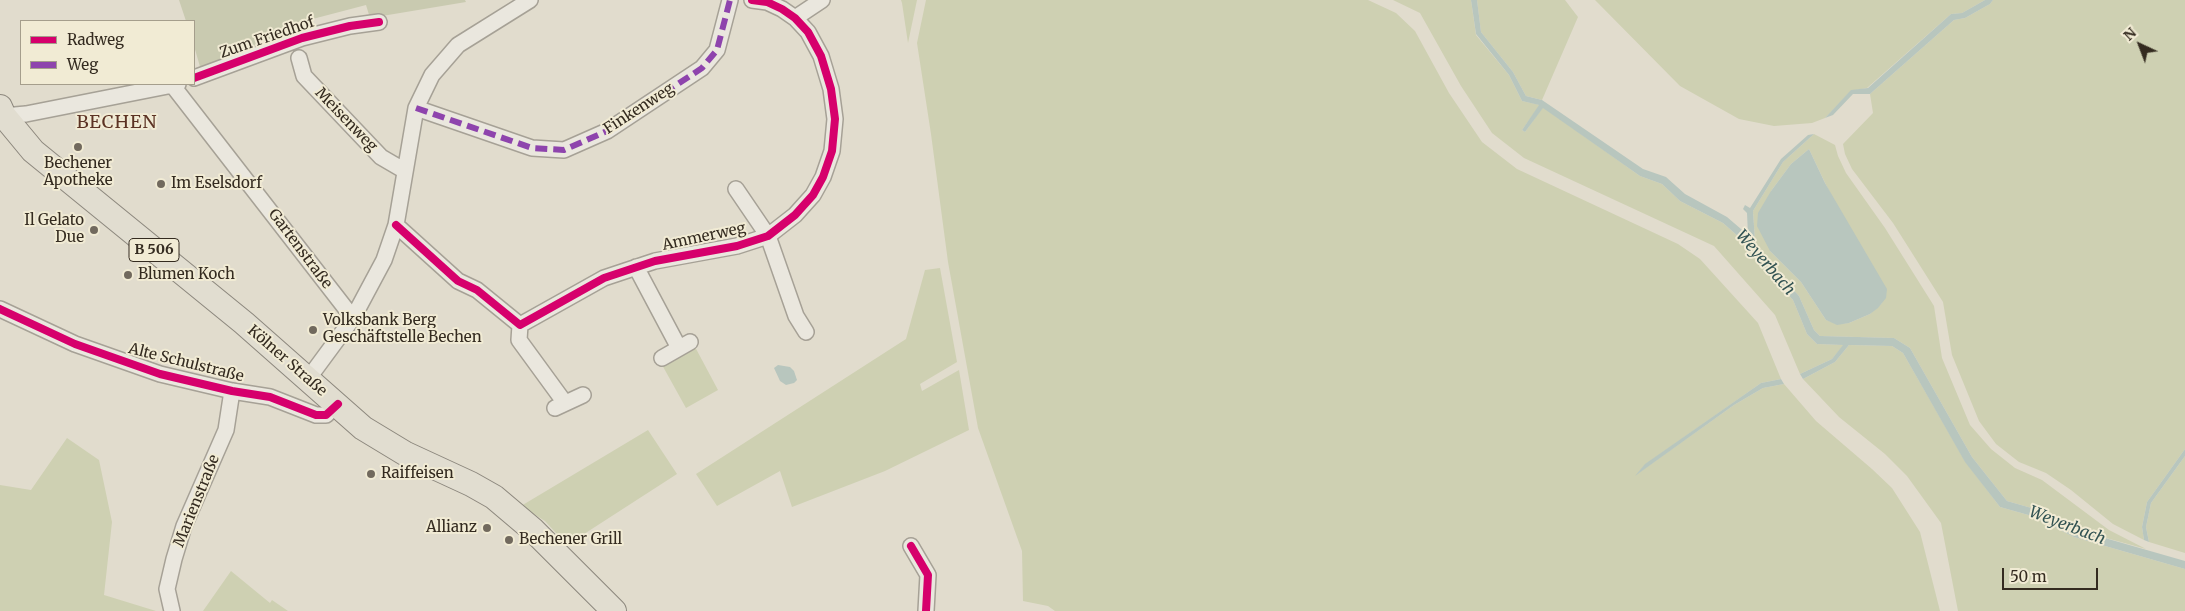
<!DOCTYPE html>
<meta charset="utf-8">
<style>
body{margin:0}
#map{position:relative;width:2185px;height:611px;overflow:hidden;background:#e1dccd;font-family:Merriweather,serif}
canvas{display:block}
.legend{position:absolute;left:20px;top:20px;width:175px;height:65px;box-sizing:border-box;background:#f1ebd4;border:1px solid #a59e8c;margin:0;padding:6px 9px;list-style:none;font-size:15px;color:#342b20}
.legend li{display:flex;align-items:center;gap:10px;height:25px}
.legend b{width:25px;border:1px solid #a59e8c}
.north{position:absolute;left:2115px;top:20px;width:50px;height:50px;-webkit-text-stroke:4px #f1ebd4;paint-order:stroke;rotate:317deg;font-size:14px;font-weight:700;line-height:20px;text-align:center;color:#342b20}
.north::after{content:'';display:block;margin:auto;width:18px;height:22px;background:#342b20;clip-path:polygon(50% 0,100% 100%,50% 72%,0 100%)}
.scale{position:absolute;left:2002px;top:568px;width:96px;height:22px;box-sizing:border-box;border:2px solid #342b20;border-top:0;padding-left:6px;font-size:15px;line-height:18px;white-space:nowrap;color:#342b20;-webkit-text-stroke:4px #f1ebd4;paint-order:stroke}
</style>
<div id="map">
<canvas width="2185" height="611"></canvas>
<ul class="legend">
<li><b style="height:6px;background:#d6006c"></b>Radweg</li>
<li><b style="height:6px;background:#8e44ad"></b>Weg</li>
</ul>
<div class="north">N</div>
<div class="scale">50 m</div>
</div>
<script>
const context = document.querySelector('canvas').getContext('2d');
context.lineJoin = 'round';
function fill(path, color) { context.fillStyle = color; context.fill(path, 'evenodd'); }
const shape = rows => new Path2D(rows.map(r => 'M' + r).join(''));
function stroke(path, color, width, dash) { context.strokeStyle = color; context.lineWidth = width; context.lineCap = dash ? 'butt' : 'round'; context.setLineDash(dash || []); context.stroke(path); }
function label(font, color, halo, rows, align = 'center') {
  context.font = font + ' Merriweather,serif'; context.lineWidth = 4; context.setLineDash([]); context.textBaseline = 'middle'; context.strokeStyle = halo; context.fillStyle = color; for (const [text, x, y, turn = 0] of rows) {
    context.save(); context.translate(x, y); context.rotate((+turn || 0) * Math.PI / 180); context.textAlign = isNaN(turn) ? turn : align; if (halo) context.strokeText(text, 0, 0); context.fillText(text, 0, 0); context.restore();
  }
}
const green = shape([
 [901,0,917,0,908,43,902,3],
 [926,0,1368,0,1396,13,1415,31,1449,93,1482,142,1517,169,1678,244,1700,259,1758,323,1781,379,1761,383,1646,464,1637,474,1734,405,1763,388,1784,384,1816,421,1872,469,1892,488,1920,532,1940,611,1055,611,1048,606,1023,601,1022,551,978,428,948,262,931,134,917,43],
 [1393,0,1471,0,1476,35,1509,75,1522,101,1540,105,1522,130,1525,132,1543,107,1640,176,1662,184,1680,201,1723,223,1748,245,1756,260,1793,300,1807,334,1817,344,1844,345,1832,359,1800,374,1775,315,1714,246,1524,158,1492,133,1461,86,1420,13],
 [1477,0,1565,0,1578,17,1542,100,1526,96,1513,72,1481,32],
 [1595,0,1985,0,1962,13,1951,14,1867,88,1851,91,1825,118,1812,123,1774,126,1739,119,1680,86],
 [1993,0,2185,0,2185,449,2147,502,2142,527,2144,540,2113,524,2071,490,2046,473,2019,462,1996,444,1979,421,1952,355,1943,302,1893,223,1852,169,1845,154,1843,144,1873,113,1870,94,1954,20,1965,18,1990,4],
 [1814,134,1835,145,1838,156,1846,173,1885,228,1934,306,1942,358,1970,425,1991,449,2015,468,2042,480,2109,530,2146,549,2077,530,2035,509,2007,501,1972,457,1910,348,1894,338,1820,336,1814,330,1799,296,1763,256,1755,241,1753,211,1783,162],
 [1809,149,1882,303,1870,314,1849,323,1837,324,1826,320,1801,282,1770,251,1771,191,1791,164],
 [940,268,957,362,920,384,922,391,959,370,969,430,885,471,792,507,780,471,717,506,696,474,906,339,925,270],
 [694,345,718,390,686,408,661,363],
 [1849,345,1892,346,1903,353,1965,461,2000,507,2032,516,2074,537,2185,569,2185,611,1958,611,1941,523,1907,476,1885,454,1839,417,1803,379,1835,362],
 [648,430,677,474,567,545,545,521,521,506],
 [67,438,99,460,112,522,104,595,156,611,0,611,0,485,31,490],
 [2185,456,2185,553,2149,542,2146,527,2151,503],
 [231,571,270,603,272,600,288,611,203,611]
]);
const cemetery = shape([
 [179,0,465,0,466,2,370,18,366,5,305,21,298,22,301,34,201,70,194,46,194,21,186,21]
]);
const water = shape([
 [1471,0,1477,0,1481,32,1513,72,1526,96,1542,100,1643,169,1666,177,1685,194,1727,217,1748,235,1747,213,1743,209,1745,205,1750,208,1781,159,1808,135,1814,134,1783,162,1753,211,1755,241,1763,256,1799,296,1814,330,1820,336,1894,338,1910,348,1972,457,2007,501,2035,509,2077,530,2185,561,2185,569,2074,537,2032,516,2000,507,1965,462,1903,353,1892,346,1849,345,1835,362,1803,379,1800,374,1832,359,1843,345,1817,344,1807,334,1793,300,1756,260,1748,245,1723,223,1680,201,1662,184,1640,176,1543,108,1525,132,1522,130,1539,105,1522,101,1509,75,1476,34],
 [1985,0,1993,0,1990,4,1965,18,1954,20,1870,94,1853,94,1833,115,1825,118,1851,90,1868,88,1951,14,1962,13],
 [1809,149,1825,183,1887,289,1886,298,1878,308,1870,314,1849,323,1837,325,1826,320,1801,282,1770,251,1757,226,1758,213,1771,191,1791,164],
 [778,365,790,367,794,371,797,380,794,383,786,385,780,381,774,368],
 [1781,379,1784,384,1763,388,1734,405,1635,476,1645,464,1761,383],
 [2185,449,2185,456,2151,503,2146,527,2149,542,2144,540,2142,527,2147,502]
]);
const street = shape([
 [795,18,822,0],
 [299,58,304,76,381,157,405,171],
 [194,78,302,38,350,26,379,22],
 [173,86,353,318],
 [416,108,532,148,564,150,607,131,702,68,717,50,730,0],
 [4,116,26,114,178,84],
 [736,189,768,236,796,316,806,332],
 [396,225,458,281,477,290,520,325,604,278,655,261,737,246,768,236,795,215,813,195,823,177,832,151,835,119,831,89,821,56,808,32,795,18,782,9,767,2,752,0],
 [636,267,679,348],
 [0,309,75,344,160,374,232,391,270,397,316,415,326,415,338,404],
 [520,325,519,340,565,403],
 [662,358,690,342],
 [308,379,353,318,384,260,396,225,416,108,432,75,458,45,530,0],
 [555,408,583,395],
 [911,546,928,575,926,611],
 [172,611,167,589,174,559,184,526,226,430,232,391]
]);
const primary = shape([
 [0,107,4,116,33,151,244,323,363,428,406,454,471,484,494,497,533,530,614,611]
]);
const quiet = shape([
 [416,108,532,148,564,150,607,131,702,68,717,50,730,0]
]);
const cycleway = shape([
 [194,78,302,38,350,26,379,22],
 [396,225,458,281,477,290,520,325,604,278,655,261,737,246,768,236,795,215,813,195,823,177,832,151,835,119,831,89,821,56,808,32,795,18,782,9,767,2,752,0],
 [0,309,75,344,160,374,232,391,270,397,316,415,326,415,338,404],
 [911,546,928,575,926,611]
]);
const markers = [
 [78,147,5,"#71695d"],
 [161,184,5,"#71695d"],
 [94,230,5,"#71695d"],
 [128,275,5,"#71695d"],
 [313,330,5,"#71695d"],
 [371,474,5,"#71695d"],
 [487,528,5,"#71695d"],
 [509,540,5,"#71695d"]
];
const shields = [
 [154,250,50]
];
const shieldNames = [
 ["B 506",154,250]
];
const streetNames = [
 ["Zum Friedhof",267,38,-19],
 ["Finkenweg",639,109,-33],
 ["Meisenweg",346,120,46],
 ["Ammerweg",704,237,-12],
 ["Gartenstraße",300,249,53],
 ["Kölner Straße",287,361,41],
 ["Alte Schulstraße",186,363,14],
 ["Marienstraße",197,501,-68]
];
const poiNames = [
 ["Bechener",78,164,"center"],
 ["Apotheke",78,181,"center"],
 ["Im Eselsdorf",171,184],
 ["Il Gelato",84,221,"right"],
 ["Due",84,238,"right"],
 ["Blumen Koch",138,275],
 ["Volksbank Berg",323,321],
 ["Geschäftstelle Bechen",323,338],
 ["Raiffeisen",381,474],
 ["Allianz",477,528,"right"],
 ["Bechener Grill",519,540]
];
const waterNames = [
 ["Weyerbach",1765,263,49],
 ["Weyerbach",2067,526,21]
];
const quarterNames = [
 ["BECHEN",117,123]
];
fill(green, '#ced0b2');
fill(cemetery, '#c9cab0');
fill(water, '#b8c6be');
stroke(street, '#a6a196', 18);
stroke(primary, '#8c877d', 26);
stroke(street, '#eae7de', 15);
stroke(primary, '#e1ddd0', 24);
stroke(quiet, '#8e44ad', 6, [12, 6]);
stroke(cycleway, '#d6006c', 8);
for (const [x, y, r, color] of markers) { const dot = new Path2D(); dot.arc(x, y, r, 0, 2 * Math.PI); context.fillStyle = color; context.fill(dot); stroke(dot, '#f1ebd4', 2); }
for (const [x, y, w] of shields) { const box = new Path2D(); box.roundRect(x - w / 2, y - 11.5, w, 23, 4); context.fillStyle = '#f1ebd4'; context.fill(box); stroke(box, '#342b20', 1); }
label('bold 14px', '#342b20', null, shieldNames);
label('15px', '#342b20', '#f1ebd4', streetNames);
label('15px', '#342b20', '#f1ebd4', poiNames, 'left');
label('italic 16px', '#315252', '#f1ebd4', waterNames);
context.letterSpacing = '1px';
label('18px', '#5c3324', '#f1ebd4', quarterNames);
context.letterSpacing = '0px';
</script>
